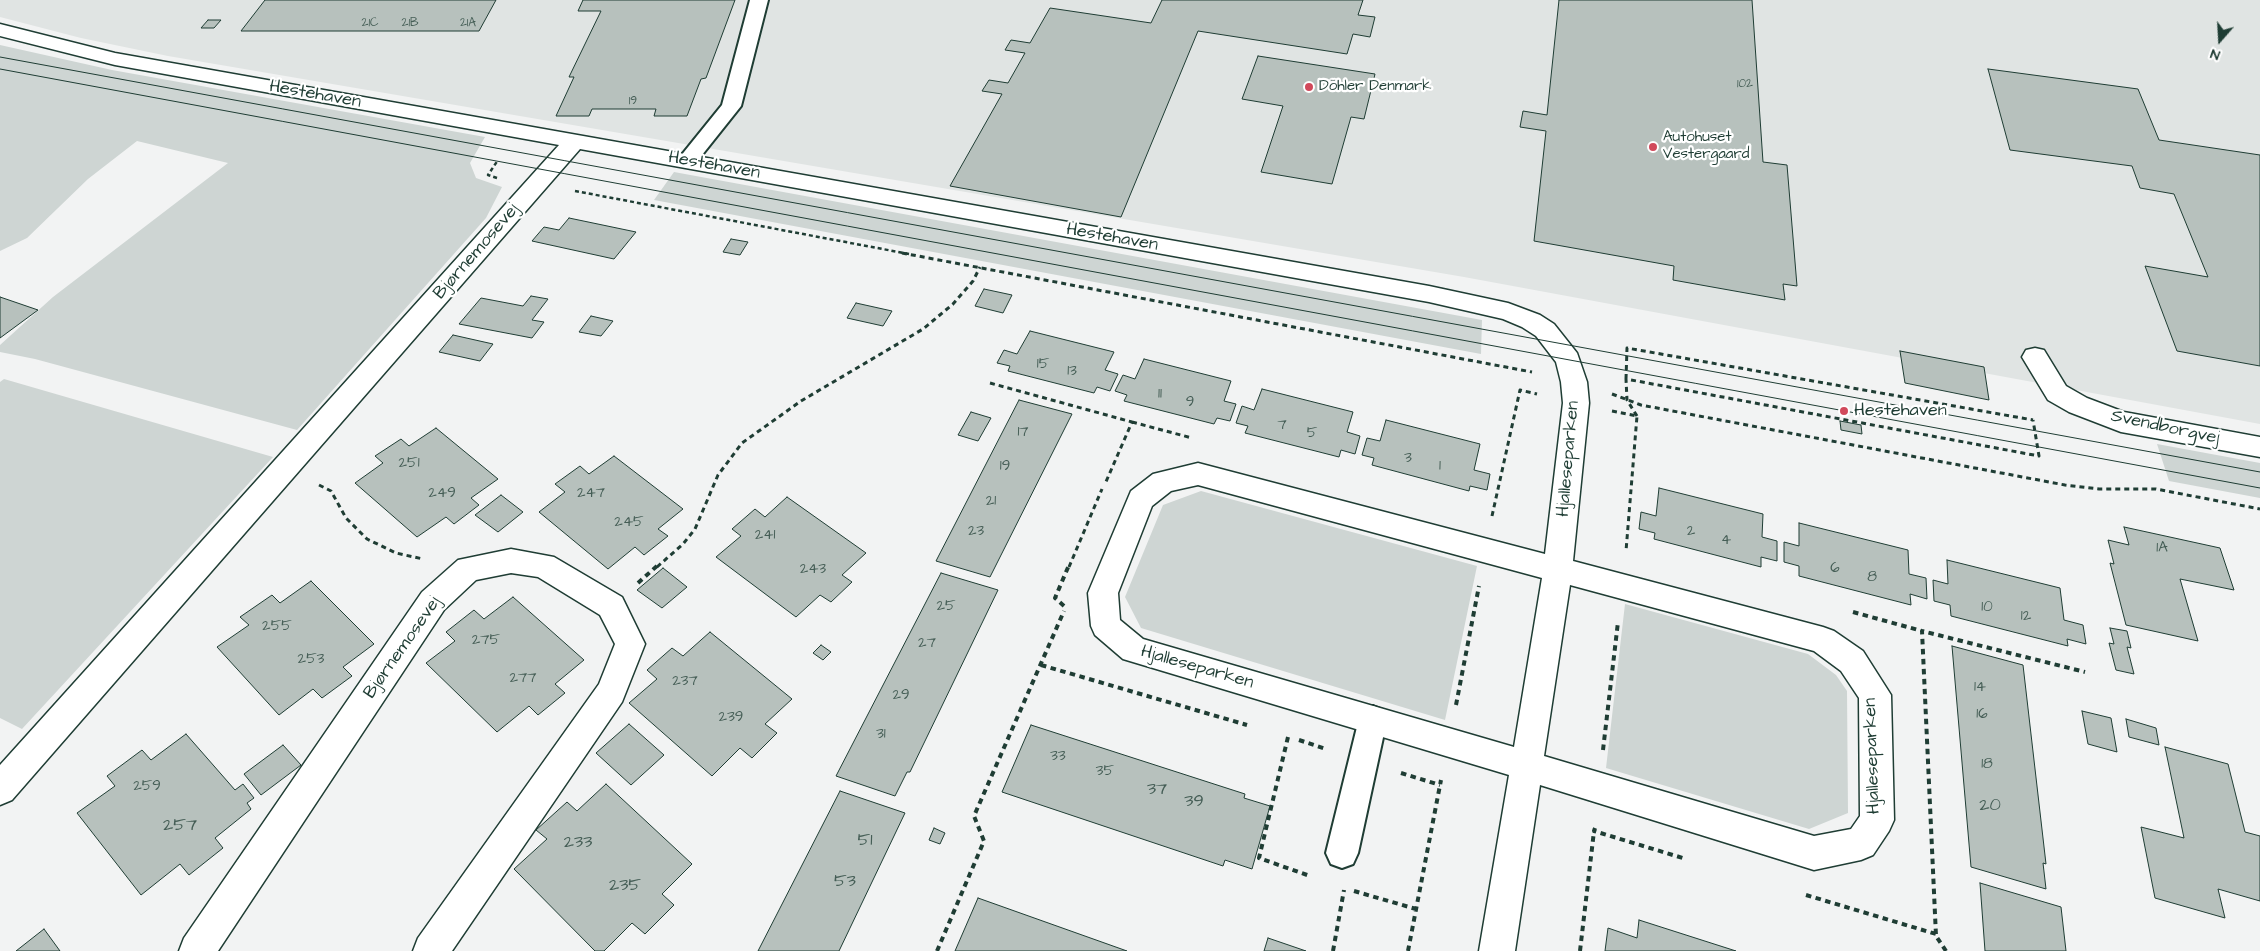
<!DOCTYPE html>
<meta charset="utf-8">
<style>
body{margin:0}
#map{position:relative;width:2260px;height:951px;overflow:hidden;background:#f2f3f3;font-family:"Architects Daughter",sans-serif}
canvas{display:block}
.north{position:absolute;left:2195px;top:15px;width:50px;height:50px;-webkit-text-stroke:4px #fff;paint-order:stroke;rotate:199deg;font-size:14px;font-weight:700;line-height:20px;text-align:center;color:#1f3d34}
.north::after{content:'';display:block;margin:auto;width:18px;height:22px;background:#1f3d34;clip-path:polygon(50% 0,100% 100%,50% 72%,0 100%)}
</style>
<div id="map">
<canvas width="2260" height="951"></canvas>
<div class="north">N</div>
</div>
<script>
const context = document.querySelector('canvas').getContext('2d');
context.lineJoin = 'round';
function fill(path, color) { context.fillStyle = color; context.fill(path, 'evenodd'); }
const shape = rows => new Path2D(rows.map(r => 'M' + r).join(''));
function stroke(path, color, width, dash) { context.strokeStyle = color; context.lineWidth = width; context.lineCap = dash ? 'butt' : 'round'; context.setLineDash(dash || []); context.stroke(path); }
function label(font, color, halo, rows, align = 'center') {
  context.font = font + ' "Architects Daughter",sans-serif'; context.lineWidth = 4.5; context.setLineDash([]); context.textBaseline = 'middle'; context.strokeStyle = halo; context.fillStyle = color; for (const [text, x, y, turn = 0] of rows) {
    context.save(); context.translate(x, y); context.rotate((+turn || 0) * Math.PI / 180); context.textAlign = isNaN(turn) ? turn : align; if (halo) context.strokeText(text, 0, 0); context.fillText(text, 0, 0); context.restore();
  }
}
const built = shape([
 [0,0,2260,0,2260,424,1464,277,168,56,81,38,0,17]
]);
const green = shape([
 [0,45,112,70,485,137,470,163,476,178,502,187,486,218,297,430,35,359,0,352,0,345,53,297,228,163,137,141,88,179,27,238,0,251],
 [674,172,1482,320,1481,354,654,200],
 [4,379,273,457,22,729,0,718,0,382],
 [2157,444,2260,463,2260,498,2169,481],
 [1201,491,1477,566,1445,720,1141,628,1125,597,1163,505],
 [1625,604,1808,654,1836,675,1847,691,1848,813,1809,829,1606,768]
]);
const building = shape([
 [265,0,496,0,479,31,241,31,265,0],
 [583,0,735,0,706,78,701,79,687,116,654,116,656,109,592,109,589,116,556,116,574,77,569,77,601,11,578,11,583,0],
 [1162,0,1363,0,1358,15,1375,17,1370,37,1353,34,1347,54,1198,31,1121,217,950,186,1002,94,982,91,989,80,1008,83,1025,53,1005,50,1011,40,1030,43,1050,8,1151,23,1162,0],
 [1559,0,1752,0,1763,162,1787,165,1797,286,1783,284,1785,300,1673,280,1674,266,1534,241,1546,131,1520,127,1523,111,1547,115,1559,0],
 [208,20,221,20,214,28,201,28,208,20],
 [1258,56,1375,74,1364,119,1351,117,1332,184,1261,172,1283,106,1242,99,1258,56],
 [1988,69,2138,89,2159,140,2260,155,2260,366,2177,351,2145,266,2208,277,2174,194,2140,188,2132,166,2010,150,1988,69],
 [569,218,636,232,614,259,532,241,544,227,559,230,569,218],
 [731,239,748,242,740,255,723,252,731,239],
 [984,289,1012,295,1003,313,975,306,984,289],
 [531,296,548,299,532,320,544,322,532,338,459,324,481,298,523,306,531,296],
 [0,297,38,310,0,338,0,297],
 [856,303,892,311,883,326,847,318,856,303],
 [591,316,613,321,601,336,579,332,591,316],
 [1030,331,1114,352,1105,370,1118,374,1110,391,1097,387,1094,393,1008,371,1010,366,997,363,1004,350,1017,354,1030,331],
 [453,335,493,344,480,361,439,352,453,335],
 [1900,351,1984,367,1989,400,1905,383,1900,351],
 [1144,359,1231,381,1224,401,1236,404,1230,421,1217,418,1214,424,1124,401,1127,395,1115,391,1123,375,1135,379,1144,359],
 [1262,389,1353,412,1347,432,1360,436,1355,454,1341,450,1339,457,1245,433,1248,426,1236,423,1242,406,1254,410,1262,389],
 [1019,400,1072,414,990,577,936,561,1019,400],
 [971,412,991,418,978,441,958,435,971,412],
 [1386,420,1480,444,1474,470,1490,474,1487,490,1470,486,1469,491,1372,465,1374,458,1362,455,1367,438,1380,441,1386,420],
 [1840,421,1861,425,1862,434,1841,430,1840,421],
 [436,428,498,479,471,498,479,505,454,524,446,517,417,537,355,483,383,463,375,456,401,439,409,446,436,428],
 [614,456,683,509,658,529,668,536,644,555,635,547,608,569,539,512,565,492,555,484,580,466,589,474,614,456],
 [1659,488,1763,514,1762,537,1777,541,1777,561,1761,557,1761,567,1654,539,1655,533,1639,529,1641,512,1656,516,1659,488],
 [501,495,523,512,498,532,475,515,501,495],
 [787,497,866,553,842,575,852,582,831,602,820,595,796,617,716,557,741,536,732,529,755,509,765,517,787,497],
 [1799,523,1908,550,1909,574,1926,578,1927,599,1910,594,1911,605,1799,576,1799,566,1784,562,1784,542,1799,546,1799,523],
 [2124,527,2220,548,2234,590,2180,579,2198,641,2126,625,2110,563,2114,564,2108,540,2129,545,2124,527],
 [1947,560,2060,588,2064,620,2083,625,2086,644,2067,639,2068,646,1951,616,1950,605,1934,601,1933,580,1948,584,1947,560],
 [663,568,687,587,662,608,637,590,663,568],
 [941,573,998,590,910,772,907,772,895,796,836,776,941,573],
 [311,581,374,644,343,667,352,676,322,698,313,689,279,715,217,647,249,625,240,617,272,595,280,603,311,581],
 [513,597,584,660,555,684,565,693,538,715,529,706,497,732,426,663,455,641,446,632,474,610,484,619,513,597],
 [2110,628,2127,631,2131,648,2127,647,2134,674,2116,670,2109,643,2114,644,2110,628],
 [710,632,792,699,765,724,777,733,752,758,740,748,712,776,629,703,657,679,647,670,672,648,683,656,710,632],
 [821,645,831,652,823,660,813,653,821,645],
 [1952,646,2023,665,2046,864,2043,863,2046,889,1971,867,1952,646],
 [2082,711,2111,718,2117,752,2088,744,2082,711],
 [2126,719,2156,728,2159,745,2129,737,2126,719],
 [629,724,664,755,631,785,596,753,629,724],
 [1031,725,1245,794,1244,798,1270,806,1252,869,1225,860,1223,866,1002,792,1031,725],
 [186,734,235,790,243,784,254,798,247,803,251,809,215,838,223,848,189,875,180,864,141,895,77,813,115,786,107,776,142,750,151,760,186,734],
 [283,745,301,765,261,795,244,774,283,745],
 [2165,747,2228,764,2245,832,2260,836,2260,901,2218,889,2225,918,2155,898,2141,827,2184,838,2165,747],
 [606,784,692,864,662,894,674,905,645,934,632,923,604,951,595,951,514,869,547,839,536,830,567,802,577,811,606,784],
 [840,791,905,813,839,951,758,951,840,791],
 [934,828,945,833,940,844,929,840,934,828],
 [1980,883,2061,907,2066,951,1985,951,1980,883],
 [978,898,1127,951,955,951,978,898],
 [1639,920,1736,951,1605,951,1608,928,1637,938,1639,920],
 [44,929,60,951,16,951,44,929],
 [1268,938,1306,951,1264,951,1268,938]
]);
const pathFar2 = shape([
 [497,178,488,175,498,160],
 [575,191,909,254]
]);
const pathFar1 = shape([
 [902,253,1532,372],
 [1626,379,1627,348,2033,420],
 [990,383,1132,422,1105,484],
 [1612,394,1641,405,2065,485,2099,489,2156,489,2260,509],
 [1612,411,1637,416,1626,551],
 [1637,416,1627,400,1626,379,2039,456,2033,420],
 [1132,422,1192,438],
 [319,485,331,491,346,518,367,539,396,553,423,559],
 [1492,516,1520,390,1537,394],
 [657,567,683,544,695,529,718,475,742,443,801,401,923,329,953,304,973,281,980,267],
 [1069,567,1102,489]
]);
const path = shape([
 [638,583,658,565],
 [1064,606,1055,598,1069,565],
 [1853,612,1922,631],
 [1041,665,1247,725],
 [1456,705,1479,586],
 [1288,737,1259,858,1310,876],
 [1299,740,1326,749],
 [1603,750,1618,622],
 [1401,773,1440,785],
 [1595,828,1594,831,1686,859],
 [1354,891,1416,909],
 [1806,895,1936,934],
 [937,951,984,841,974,816,1064,611],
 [1333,951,1344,890],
 [1408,951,1441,780],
 [1580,951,1594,831],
 [1946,951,1936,936,1922,631,2085,672]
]);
const lane = shape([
 [750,0,768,0,741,106,694,165,687,167,680,165,677,161,680,157,722,105,750,0],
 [1373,706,1383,710,1387,719,1358,853,1353,864,1342,868,1331,864,1326,853,1359,719,1363,710,1373,706]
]);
const street = shape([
 [0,24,115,53,1429,286,1508,303,1540,315,1554,324,1577,353,1587,382,1589,403,1573,561,1823,627,1834,631,1863,651,1891,695,1894,820,1889,831,1873,855,1861,860,1814,870,1540,785,1515,951,1479,951,1509,775,1123,659,1095,635,1091,626,1088,593,1131,491,1153,474,1198,463,1545,554,1563,403,1561,382,1556,362,1536,336,1522,327,1503,319,1429,302,580,149,12,800,0,805,0,765,559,145,115,65,0,36,0,24],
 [1198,485,1542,578,1514,747,1143,639,1120,620,1118,593,1152,506,1171,491,1198,485],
 [1570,585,1814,651,1841,671,1859,698,1860,816,1851,829,1814,836,1544,756,1570,585],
 [2035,348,2044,350,2066,386,2087,398,2124,412,2260,437,2260,457,2121,432,2069,412,2048,400,2022,357,2026,350,2035,348],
 [511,549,554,557,622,597,645,644,622,702,452,951,413,951,418,938,599,684,615,644,600,615,538,577,511,573,476,580,444,610,218,951,179,951,184,938,422,592,458,560,511,549]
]);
const tram = shape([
 [0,57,2260,472],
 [0,69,2260,488]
]);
const markers = [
 [1309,87,5,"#d1495b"],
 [1653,147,5,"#d1495b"],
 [1844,411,5,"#d1495b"]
];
const farNumbernames = [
 ["21C",370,23],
 ["21B",410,23],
 ["21A",468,23],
 ["102",1745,84],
 ["19",633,101]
];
const farPoinames = [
 ["Döhler Denmark",1319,87],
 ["Autohuset",1663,138],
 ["Vestergaard",1663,155]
];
const numberNames = [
 ["15",1043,365],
 ["13",1072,372],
 ["11",1160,395],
 ["9",1190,403],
 ["7",1282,426],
 ["17",1023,433],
 ["5",1312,434],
 ["3",1408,459],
 ["251",409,464],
 ["19",1005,467],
 ["1",1440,467],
 ["249",442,494],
 ["247",591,494],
 ["21",991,502],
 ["245",629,523],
 ["23",976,532],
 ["2",1691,532],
 ["241",765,536],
 ["4",1726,541],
 ["1A",2162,549],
 ["6",1835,569],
 ["243",813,570],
 ["8",1872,578],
 ["25",946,607],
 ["10",1987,608],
 ["12",2026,617],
 ["255",277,627],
 ["275",486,641],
 ["27",927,644],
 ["253",311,660],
 ["277",523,679],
 ["237",685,682],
 ["14",1980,688],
 ["29",901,696],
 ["16",1982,715],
 ["239",731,718],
 ["31",881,735],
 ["33",1058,757],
 ["18",1987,765],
 ["35",1105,772],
 ["259",147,787]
];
const streetNames = [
 ["Hestehaven",315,95,10],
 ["Hestehaven",714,166,10],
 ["Hestehaven",1112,238,10],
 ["Bjørnemosevej",477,252,-49],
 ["Svendborgvej",2165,428,12],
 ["Hjalleseparken",1569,459,-85],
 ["Bjørnemosevej",403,648,-55],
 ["Hjalleseparken",1197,668,16],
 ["Hjalleseparken",1873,756,-92]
];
const poiNames = [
 ["Hestehaven",1854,411]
];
const nearNumbernames = [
 ["37",1157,790],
 ["39",1194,802],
 ["20",1990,806],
 ["257",180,826],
 ["51",865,841],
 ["233",578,843],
 ["53",845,882],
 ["235",625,886]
];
fill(built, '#e0e4e3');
fill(green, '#ced5d3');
fill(building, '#b7c1bd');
stroke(building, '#1f3d34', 1);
stroke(lane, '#1f3d34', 4);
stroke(street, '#1f3d34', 3);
stroke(pathFar2, '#1f3d34', 2.5, [4, 3]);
stroke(pathFar1, '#1f3d34', 3, [5, 4]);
stroke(path, '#1f3d34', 4, [5.5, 4.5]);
fill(lane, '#fff');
fill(street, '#fff');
stroke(tram, '#1f3d34', 1);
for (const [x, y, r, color] of markers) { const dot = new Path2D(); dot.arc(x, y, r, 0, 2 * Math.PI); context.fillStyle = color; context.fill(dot); stroke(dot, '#fff', 2); }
label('12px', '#455e56', null, farNumbernames);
label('15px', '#1f3d34', '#fff', farPoinames, 'left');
label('15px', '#455e56', null, numberNames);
label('18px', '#1f3d34', '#fff', streetNames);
label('18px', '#1f3d34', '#fff', poiNames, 'left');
label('18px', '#455e56', null, nearNumbernames);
</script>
